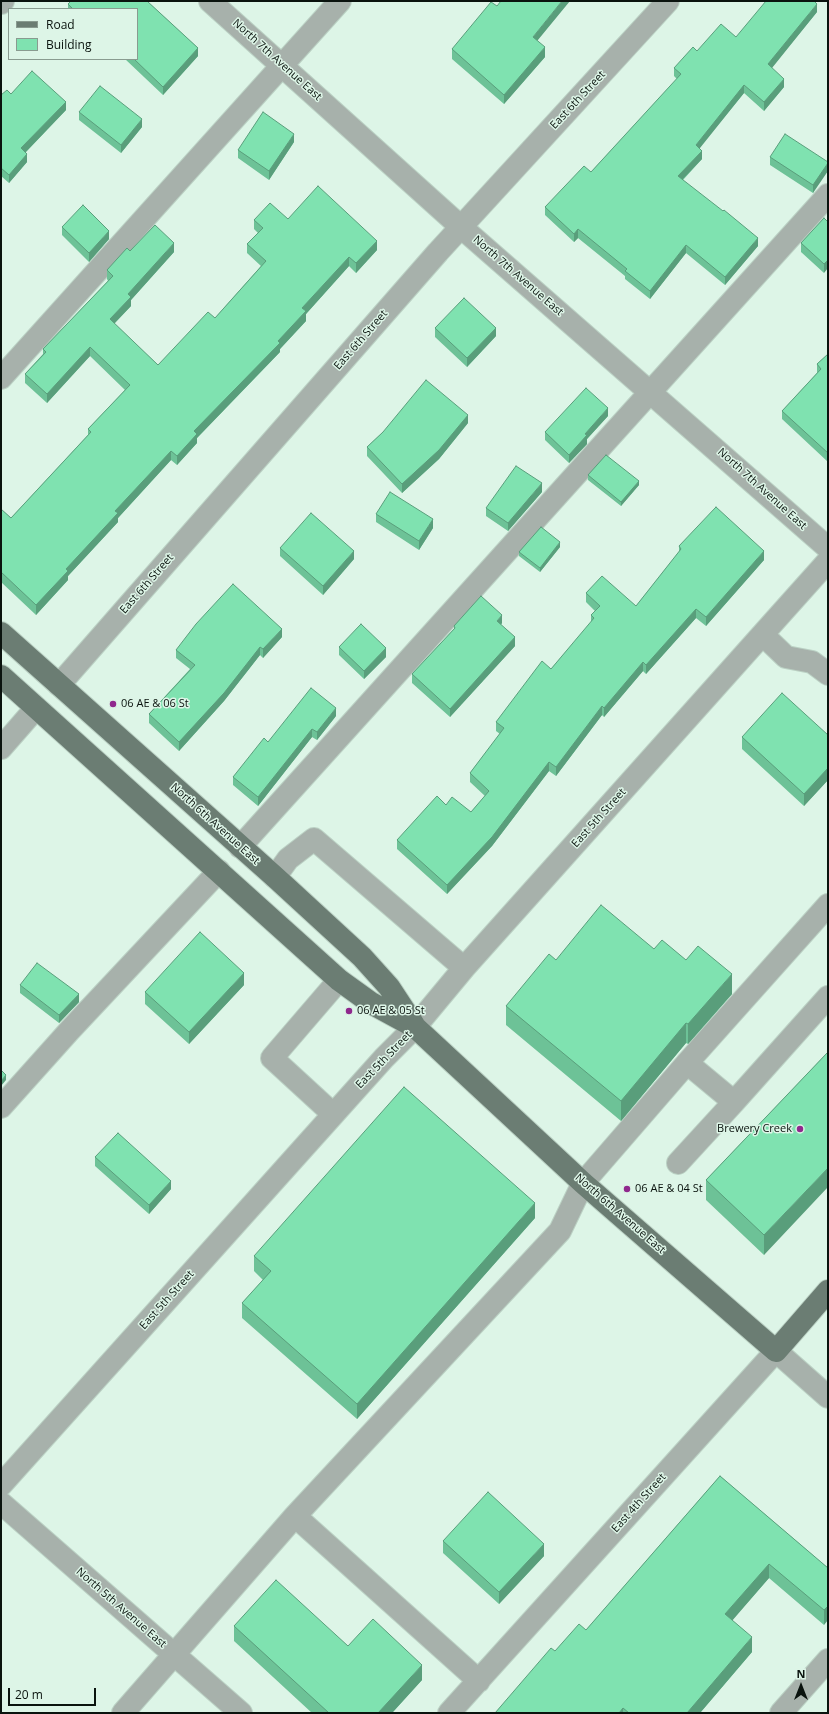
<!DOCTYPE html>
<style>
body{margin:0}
#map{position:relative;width:829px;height:1714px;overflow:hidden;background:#ddf5e7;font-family:"Open Sans",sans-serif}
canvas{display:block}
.frame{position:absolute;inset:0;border:2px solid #0a130e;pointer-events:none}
.legend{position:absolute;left:8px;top:8px;width:130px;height:52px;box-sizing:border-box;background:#ddf5e7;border:1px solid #899b90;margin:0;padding:5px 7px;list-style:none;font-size:12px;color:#0a130e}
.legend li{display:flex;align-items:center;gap:8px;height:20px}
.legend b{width:20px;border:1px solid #899b90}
.north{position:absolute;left:781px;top:1666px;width:40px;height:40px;-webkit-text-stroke:3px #ddf5e7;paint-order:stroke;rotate:0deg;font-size:11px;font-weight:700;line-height:16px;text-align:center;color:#0a130e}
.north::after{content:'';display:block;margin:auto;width:14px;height:18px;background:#0a130e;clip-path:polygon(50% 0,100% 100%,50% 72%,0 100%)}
.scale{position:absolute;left:8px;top:1688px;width:88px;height:18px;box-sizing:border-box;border:2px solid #0a130e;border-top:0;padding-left:5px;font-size:12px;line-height:14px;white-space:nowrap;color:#0a130e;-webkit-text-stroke:3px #ddf5e7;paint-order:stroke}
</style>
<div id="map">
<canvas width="829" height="1714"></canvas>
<div class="frame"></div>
<ul class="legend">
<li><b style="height:5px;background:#6b7d73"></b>Road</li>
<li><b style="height:11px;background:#7fe2b0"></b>Building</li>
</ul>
<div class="north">N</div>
<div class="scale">20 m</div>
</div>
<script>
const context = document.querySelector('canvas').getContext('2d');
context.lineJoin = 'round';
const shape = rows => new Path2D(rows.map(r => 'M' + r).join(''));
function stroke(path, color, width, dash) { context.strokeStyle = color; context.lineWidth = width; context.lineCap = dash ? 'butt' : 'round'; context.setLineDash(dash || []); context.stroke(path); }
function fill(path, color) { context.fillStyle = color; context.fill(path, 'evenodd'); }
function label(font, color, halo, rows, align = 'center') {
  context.font = font + ' "Open Sans",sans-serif'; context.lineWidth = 3; context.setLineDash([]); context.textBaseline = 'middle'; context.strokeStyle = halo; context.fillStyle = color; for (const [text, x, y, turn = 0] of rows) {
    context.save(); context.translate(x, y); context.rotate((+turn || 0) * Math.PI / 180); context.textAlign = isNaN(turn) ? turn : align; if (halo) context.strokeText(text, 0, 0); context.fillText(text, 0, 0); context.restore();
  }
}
const minor = shape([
 [210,1,461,227,828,548],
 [1,3,3,1],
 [1,378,340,1],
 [763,635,786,657,812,662,828,674],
 [59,685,438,252,668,1],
 [1,748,36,708],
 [240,847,828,195],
 [275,877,288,859,314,839,464,968],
 [734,1102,828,997],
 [1,1107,70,1030,219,871],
 [333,1114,272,1058,339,980],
 [678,1163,734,1102,687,1063],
 [1,1485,384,1058,415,1027,464,968,828,561],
 [1,1503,241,1713],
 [295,1516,479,1681],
 [123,1713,295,1516,560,1231,583,1183,687,1063,828,905],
 [449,1713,776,1351,828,1397],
 [781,1713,828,1660]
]);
const major = shape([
 [1,633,275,877,362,957,389,987,414,1025],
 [1,676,339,980,371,1003,415,1027,583,1183,776,1351,828,1291]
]);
const wall = shape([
 [71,1,147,1,198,48,198,56,163,95,125,59,137,59,137,9,68,9,68,4],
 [817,12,771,68,784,87,764,111,744,93,699,148,702,159,683,180,758,246,725,285,686,253,650,299,625,279,625,276,578,238,574,242,545,215,545,207,591,172,677,79,674,76,674,68,697,51,736,37],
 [537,41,545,57,504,104,452,59,452,49],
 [11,94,66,110,26,152,27,162,9,183,1,176,1,95],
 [79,112,142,127,121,153,79,120],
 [294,142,269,180,238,158,238,150],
 [770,157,828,162,813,193,770,165],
 [824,218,824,273,801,252,801,243],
 [288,219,377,250,356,273,349,266,306,314,306,321,280,349,280,352,197,438,197,443,177,465,171,460,118,518,118,522,68,576,68,580,36,615,1,582,1,509,11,518,88,435,88,429,125,390,90,356,47,403,25,383,25,374,43,354,43,349,108,281,107,279,107,270,130,251,174,252,131,300,131,306,114,324,158,365,215,318,261,266,247,253,247,244,258,233,254,229,254,220],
 [62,227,109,239,89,262,62,235],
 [435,328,496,336,467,367,435,337],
 [828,354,828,462,782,419,782,411,817,373,817,364],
 [608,416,587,439,587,444,569,463,545,440,545,432],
 [468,423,439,459,402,493,367,456,367,447,383,432],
 [588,475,639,485,621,506,588,480],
 [542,492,508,531,486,516,486,508],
 [376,514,433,528,419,550,376,522],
 [679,546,764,560,706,626,696,618,646,674,643,671,604,717,602,715,556,776,549,771,492,846,447,894,397,849,397,840,446,805,471,812,485,796,470,782,470,773,500,734,496,731,496,722,551,669,591,623,591,615,595,611,586,602,586,593,636,606,679,552],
 [560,547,540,572,519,556,519,552],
 [280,548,354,559,323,595,280,556],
 [502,623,501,625,515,646,450,717,412,683,412,674,454,629,454,626],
 [282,637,263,658,260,655,224,701,179,751,149,723,149,714,190,669,176,658,176,650],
 [339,647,386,657,364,679,339,655],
 [336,716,317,740,312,737,258,806,233,785,233,777,268,742],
 [828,735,828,780,804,806,742,749,742,737],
 [654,949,686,960,732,994,688,1044,686,1043,621,1121,506,1025,506,1006,556,960],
 [20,985,79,1002,59,1023,20,993],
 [244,985,189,1044,145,1004,145,992],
 [828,1052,764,1255,706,1200,706,1180],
 [95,1157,171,1189,149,1214,95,1166],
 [535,1218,357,1419,242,1318,242,1303,263,1280,254,1271,254,1256],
 [720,1476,828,1568,824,1625,769,1578,732,1620,752,1652,700,1713,495,1713,555,1651,586,1630],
 [443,1541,544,1556,499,1604,443,1553],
 [234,1626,348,1646,422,1680,392,1713,312,1713,234,1641]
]);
const shadedWall = shape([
 [562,1,570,1,533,46,533,37],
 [817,4,817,12,768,73,768,64],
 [545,47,545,57,504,104,504,95],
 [198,48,198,56,163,95,163,87],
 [784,79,784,87,764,111,764,102],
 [744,85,744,93,696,153,696,145],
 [66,102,66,110,21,157,21,148],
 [142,119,142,127,121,153,121,145],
 [294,134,294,142,269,180,269,171],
 [702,151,702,159,678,184,678,176],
 [27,154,27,162,9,183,9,175],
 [828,163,828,171,813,193,813,185],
 [578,229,578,238,574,242,574,234],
 [109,231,109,239,89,262,89,253],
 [758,238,758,246,725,285,725,277],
 [377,241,377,250,356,273,356,263],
 [174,243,174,252,131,300,131,306,110,328,110,319,128,294],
 [686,245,686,253,650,299,650,291],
 [349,257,349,266,306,314,306,321,280,349,280,352,197,438,197,443,177,465,177,456,194,431,302,308],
 [828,260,828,268,824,273,824,264],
 [496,328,496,336,467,367,467,358],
 [90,347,90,356,47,403,47,394],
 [608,408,608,416,587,439,587,444,569,463,569,455,585,434],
 [468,415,468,423,439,459,402,493,402,484],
 [171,451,171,460,118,518,118,522,68,576,68,580,36,615,36,605,66,569,115,511],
 [639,481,639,485,621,506,621,502],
 [542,483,542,492,508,531,508,523],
 [433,519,433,528,419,550,419,541],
 [560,542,560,547,540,572,540,568],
 [354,551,354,559,323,595,323,586],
 [764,551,764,560,706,626,706,617],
 [696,609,696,618,646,674,646,665],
 [502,615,502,623,497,629,497,621],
 [282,629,282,637,263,658,263,649],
 [515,637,515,646,450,717,450,709],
 [260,647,260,655,224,701,179,751,179,742],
 [386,648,386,657,364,679,364,671],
 [643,662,643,671,604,717,604,708],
 [602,706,602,715,556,776,556,767],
 [336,708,336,716,317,740,317,732],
 [312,729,312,737,258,806,258,797],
 [549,762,549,771,492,846,447,894,447,885],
 [828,768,828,780,804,806,804,794],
 [244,973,244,985,189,1044,189,1032],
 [732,974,732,994,688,1044,688,1024],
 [79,994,79,1002,59,1023,59,1015],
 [686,1023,686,1043,621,1121,621,1101],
 [6,1075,6,1080,1,1086,1,1081],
 [828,1168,828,1187,764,1255,764,1235],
 [171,1181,171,1189,149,1214,149,1205],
 [535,1203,535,1218,357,1419,357,1404],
 [544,1544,544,1556,499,1604,499,1592],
 [769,1564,769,1578,725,1629,725,1614],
 [828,1606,828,1620,824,1625,824,1610],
 [752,1637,752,1652,700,1713,687,1713],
 [422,1665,422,1680,392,1713,378,1713],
 [623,1708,623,1713,619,1713]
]);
const building = shape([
 [71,1,147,1,198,48,163,87,134,59,137,59,137,9,73,9,68,4,71,1],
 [501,1,562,1,533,37,545,47,504,95,452,49,491,2,497,6,501,1],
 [766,1,814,1,817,4,768,64,784,79,764,102,744,85,696,145,702,151,678,176,723,211,724,210,758,238,725,277,686,245,650,291,625,271,627,269,578,229,574,234,545,207,584,166,591,172,681,74,674,68,693,47,697,51,721,24,736,37,766,1],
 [32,71,66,102,21,148,27,154,9,175,1,168,1,95,7,90,11,94,32,71],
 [100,86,142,119,121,145,79,112,100,86],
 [263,112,294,134,269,171,238,150,263,112],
 [785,134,828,162,828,163,813,185,770,157,785,134],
 [318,186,377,241,356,263,349,257,302,308,306,311,278,341,280,343,194,431,197,434,177,456,171,451,115,511,118,513,66,569,68,571,36,605,1,572,1,509,11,518,91,432,88,429,130,385,90,347,47,394,25,374,46,352,43,349,113,276,107,270,127,248,130,251,155,225,174,243,128,294,131,297,110,319,158,365,208,312,215,318,266,261,247,244,263,228,254,220,270,203,288,219,318,186],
 [83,205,109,231,89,253,62,227,83,205],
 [824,218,828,222,828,260,824,264,801,243,824,218],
 [464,298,496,328,467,358,435,328,464,298],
 [828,354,828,453,782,411,821,369,817,364,828,354],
 [426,380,468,415,439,450,402,484,367,447,383,432,426,380],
 [586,388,608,408,585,434,587,435,569,455,545,432,586,388],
 [606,455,639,481,621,502,588,475,606,455],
 [516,466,542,483,508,523,486,508,516,466],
 [390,492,433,519,419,541,376,514,390,492],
 [716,507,764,551,706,617,696,609,646,665,643,662,604,708,602,706,556,767,549,762,492,837,447,885,397,840,437,796,446,805,452,797,471,812,489,791,470,773,504,728,496,722,542,661,551,669,594,618,591,615,600,606,586,593,602,576,636,606,681,549,679,546,716,507],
 [311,513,354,551,323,586,280,548,311,513],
 [541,527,560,542,540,568,519,552,541,527],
 [233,584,282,629,263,649,260,647,224,693,179,742,149,714,195,665,176,650,196,624,233,584],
 [481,596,502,615,497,621,515,637,450,709,412,674,455,628,454,626,481,596],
 [361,624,386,648,364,671,339,647,361,624],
 [311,688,336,708,317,732,312,729,258,797,233,777,264,738,268,742,311,688],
 [782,693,828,735,828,768,804,794,742,737,782,693],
 [601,905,654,949,662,940,686,960,698,946,732,974,688,1024,686,1023,621,1101,506,1006,549,954,556,960,601,905],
 [200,932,244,973,189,1032,145,992,200,932],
 [37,963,79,994,59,1015,20,985,37,963],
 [828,1052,828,1168,764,1235,706,1180,828,1052],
 [1,1070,6,1075,1,1081,1,1070],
 [404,1087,535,1203,357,1404,242,1303,271,1271,254,1256,404,1087],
 [118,1133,171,1181,149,1205,95,1157,118,1133],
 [720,1476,828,1568,828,1606,824,1610,769,1564,725,1614,752,1637,687,1713,629,1713,623,1708,619,1713,495,1713,551,1648,555,1651,579,1624,586,1630,720,1476],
 [488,1492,544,1544,499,1592,443,1541,488,1492],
 [276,1580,348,1646,373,1619,422,1665,378,1713,329,1713,234,1626,276,1580]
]);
const markers = [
 [113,704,4,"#8f288d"],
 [349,1011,4,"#8f288d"],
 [800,1129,4,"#8f288d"],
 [627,1189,4,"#8f288d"]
];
const streetNames = [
 ["North 7th Avenue East",277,60,42],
 ["East 6th Street",578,100,-47],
 ["North 7th Avenue East",518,276,41],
 ["East 6th Street",361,340,-49],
 ["North 7th Avenue East",762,489,42],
 ["East 6th Street",147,584,-49],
 ["East 5th Street",599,818,-48],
 ["North 6th Avenue East",215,824,42],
 ["East 5th Street",384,1060,-46],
 ["North 6th Avenue East",620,1214,41],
 ["East 5th Street",167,1300,-48],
 ["East 4th Street",639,1503,-48],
 ["North 5th Avenue East",121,1608,41]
];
const poiNames = [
 ["06 AE & 06 St",121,704],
 ["06 AE & 05 St",357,1011],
 ["Brewery Creek",792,1129,"right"],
 ["06 AE & 04 St",635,1189]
];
stroke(minor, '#bbd1c4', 24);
stroke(major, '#bbd1c4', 24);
stroke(minor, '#a7b1ab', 22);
stroke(major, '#6b7d73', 22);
fill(wall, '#6dc297');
fill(shadedWall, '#599e7b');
fill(building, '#7fe2b0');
stroke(building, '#599e7b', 1);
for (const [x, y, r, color] of markers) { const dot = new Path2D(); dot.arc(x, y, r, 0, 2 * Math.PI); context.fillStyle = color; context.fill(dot); stroke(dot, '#ddf5e7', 1.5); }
label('11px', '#0a130e', '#ddf5e7', streetNames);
label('11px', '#0a130e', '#ddf5e7', poiNames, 'left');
</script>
